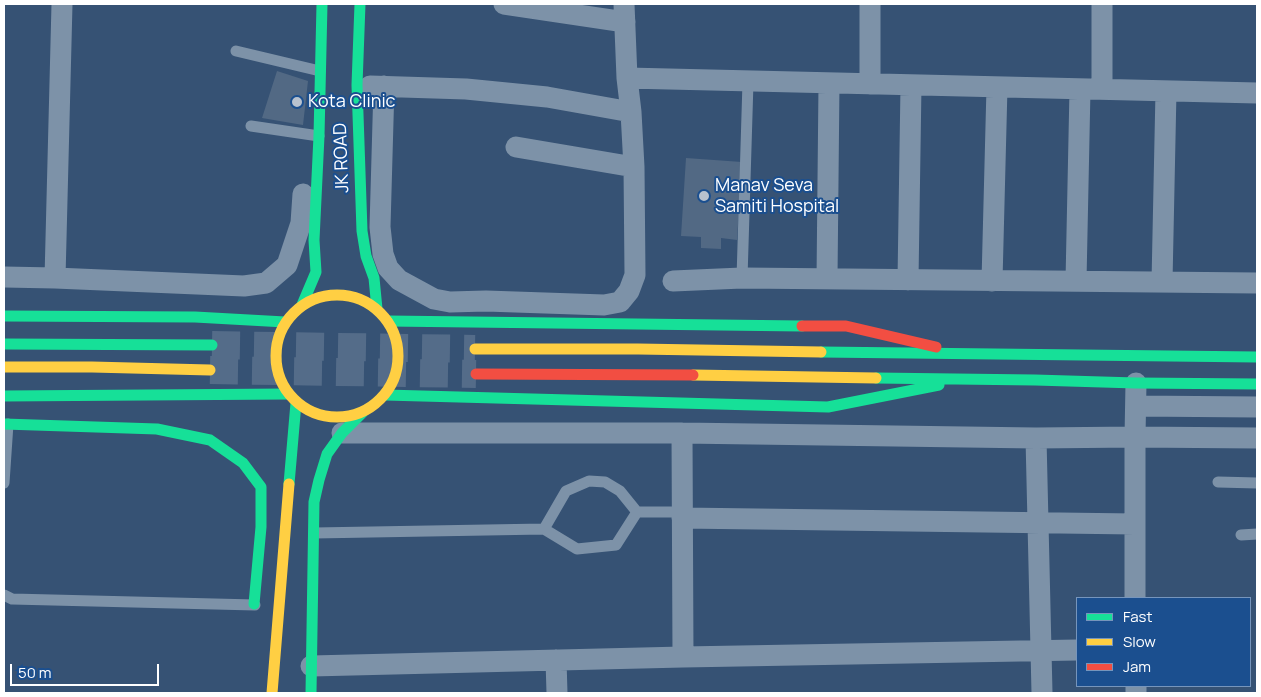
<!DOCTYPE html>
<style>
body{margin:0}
#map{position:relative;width:1261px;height:697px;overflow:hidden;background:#365274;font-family:Manrope,sans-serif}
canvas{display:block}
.frame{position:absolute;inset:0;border:5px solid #fff;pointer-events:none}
.legend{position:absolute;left:1076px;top:597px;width:175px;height:90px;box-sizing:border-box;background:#1b4f8f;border:1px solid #7695bc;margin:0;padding:6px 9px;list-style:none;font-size:15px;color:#fff}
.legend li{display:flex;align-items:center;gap:10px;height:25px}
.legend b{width:25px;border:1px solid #7695bc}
.scale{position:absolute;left:10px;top:664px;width:149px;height:22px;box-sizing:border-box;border:2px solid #fff;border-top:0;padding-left:6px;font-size:15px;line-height:18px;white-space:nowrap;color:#fff;-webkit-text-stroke:4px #1b4f8f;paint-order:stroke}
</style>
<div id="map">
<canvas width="1261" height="697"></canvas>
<div class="frame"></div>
<ul class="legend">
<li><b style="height:6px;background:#16e098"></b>Fast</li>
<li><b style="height:6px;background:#ffcf43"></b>Slow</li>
<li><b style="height:6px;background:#f24e42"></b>Jam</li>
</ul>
<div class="scale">50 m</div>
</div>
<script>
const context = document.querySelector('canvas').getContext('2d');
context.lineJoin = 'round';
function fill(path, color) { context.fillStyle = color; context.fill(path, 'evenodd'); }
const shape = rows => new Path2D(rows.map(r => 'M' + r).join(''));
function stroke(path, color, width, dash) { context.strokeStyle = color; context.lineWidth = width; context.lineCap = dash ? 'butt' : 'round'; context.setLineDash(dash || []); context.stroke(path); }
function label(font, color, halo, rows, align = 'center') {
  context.font = font + ' Manrope,sans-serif'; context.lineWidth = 4; context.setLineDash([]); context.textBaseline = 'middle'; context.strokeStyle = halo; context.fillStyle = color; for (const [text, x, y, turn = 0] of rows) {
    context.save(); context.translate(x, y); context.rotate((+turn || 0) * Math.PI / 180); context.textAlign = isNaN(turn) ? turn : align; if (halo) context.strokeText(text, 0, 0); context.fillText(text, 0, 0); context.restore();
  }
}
const building = shape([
 [277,71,308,81,303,125,262,118],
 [686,158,742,162,737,240,721,238,721,249,701,248,701,237,681,236]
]);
const primaryTunnel = shape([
 [212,345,475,349],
 [210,370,476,374]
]);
const lane = shape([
 [236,51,320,71],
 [251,126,319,136],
 [742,278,748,82],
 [1218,482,1257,483],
 [4,483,8,424],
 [637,512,620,491,605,482,589,481,566,491,544,529,577,549,616,545,637,512,682,512],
 [314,533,544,529],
 [1241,535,1257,534],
 [4,595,12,599,255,605]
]);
const street = shape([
 [62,4,55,278,244,286,266,283,287,265,301,223,303,194],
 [504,4,625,22],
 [1102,4,1102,89],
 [627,78,1257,93],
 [870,84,870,4],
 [370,86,466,89,547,97,631,112],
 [384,86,380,227,383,254,388,268,399,280,434,299,450,302,486,301,604,305,620,302,629,291,635,275,634,167,631,112,627,78,624,4],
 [516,147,634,167],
 [4,277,55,278],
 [827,279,829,83],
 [908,280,911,85],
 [673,281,742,278,1257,283],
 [992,281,997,87],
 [1076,281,1080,89],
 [1162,282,1166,91],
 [1136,406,1257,407],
 [342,433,682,433,1036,438,1135,437,1257,438],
 [682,433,683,657],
 [1036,438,1042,693],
 [682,518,1135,524],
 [1135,598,1135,437,1136,383],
 [556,660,557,693],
 [311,666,683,657,1077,650],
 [1136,686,1136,693]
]);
const fast = shape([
 [360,4,357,85,362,231,366,256,374,278,377,309],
 [302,305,316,272,314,240,319,136,322,4],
 [4,316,195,317,285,322],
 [388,321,802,326],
 [4,344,212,345],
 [821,352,1257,357],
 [876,378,1035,380,1136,383,1257,384],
 [385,395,828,407,939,385],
 [4,396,288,394],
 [4,424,157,429,210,440,243,463,261,487,261,527,254,604],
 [289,484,296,403],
 [311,693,314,502,319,480,327,454,342,433,363,412]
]);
const slow = shape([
 '276 356a61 61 0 1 1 122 0a61 61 0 1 1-122 0Z',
 [475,349,638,349,821,352],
 [4,367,92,367,210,370],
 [693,375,876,378],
 [272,693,289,484]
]);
const jam = shape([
 [802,326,846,326,936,347],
 [476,374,693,375]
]);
const markers = [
 [297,102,6,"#b9c2ce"],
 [704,196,6,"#b9c2ce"]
];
const poiNames = [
 ["Kota Clinic",308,102],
 ["Manav Seva",715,186],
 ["Samiti Hospital",715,207]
];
const streetNames = [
 ["JK ROAD",342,158,-92]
];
fill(building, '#526984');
stroke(primaryTunnel, '#546c89', 28, [28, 14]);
stroke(lane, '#7d92a8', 11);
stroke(street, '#7d92a8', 21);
stroke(fast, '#16e098', 11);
stroke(slow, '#ffcf43', 11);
stroke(jam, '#f24e42', 11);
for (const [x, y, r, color] of markers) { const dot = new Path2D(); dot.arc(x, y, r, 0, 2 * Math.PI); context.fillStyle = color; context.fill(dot); stroke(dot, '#1b4f8f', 2); }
label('18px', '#fff', '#1b4f8f', poiNames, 'left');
label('18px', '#fff', '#1b4f8f', streetNames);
</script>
